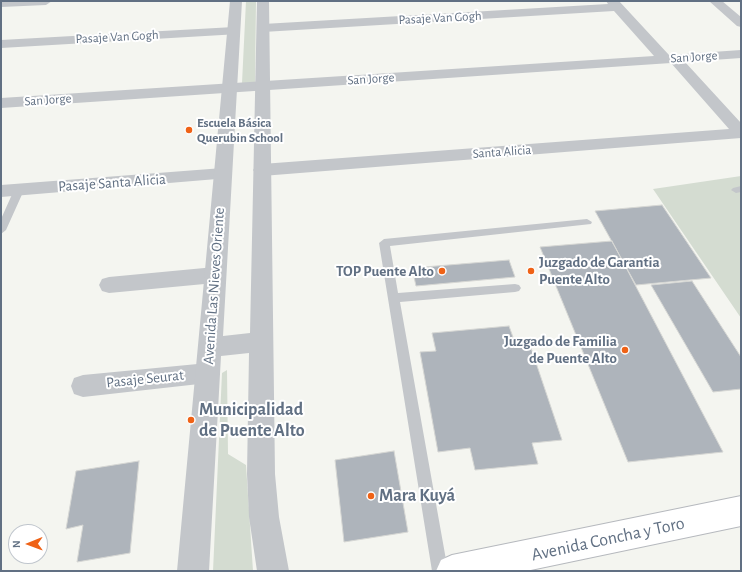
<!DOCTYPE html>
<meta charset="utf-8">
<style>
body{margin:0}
#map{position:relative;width:742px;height:572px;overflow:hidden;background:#f4f5f0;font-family:"Alegreya Sans",sans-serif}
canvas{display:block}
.frame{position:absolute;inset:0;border:2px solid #617083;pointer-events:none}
.north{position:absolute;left:8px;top:524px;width:40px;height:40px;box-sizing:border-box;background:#fff;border:1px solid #c0c6cd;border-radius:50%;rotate:269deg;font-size:11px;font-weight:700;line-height:16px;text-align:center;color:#617083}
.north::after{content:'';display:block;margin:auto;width:14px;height:18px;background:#ef6216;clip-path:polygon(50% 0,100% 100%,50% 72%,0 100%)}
</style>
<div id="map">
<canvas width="742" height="572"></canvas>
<div class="frame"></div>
<div class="north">N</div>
</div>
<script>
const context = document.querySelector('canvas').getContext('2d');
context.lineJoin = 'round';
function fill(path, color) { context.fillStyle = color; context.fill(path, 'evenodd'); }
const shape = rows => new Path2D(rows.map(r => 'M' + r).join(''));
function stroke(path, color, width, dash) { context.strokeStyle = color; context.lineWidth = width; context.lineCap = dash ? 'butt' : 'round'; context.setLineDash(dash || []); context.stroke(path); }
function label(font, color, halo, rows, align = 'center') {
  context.font = font + ' "Alegreya Sans",sans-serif'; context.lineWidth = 4; context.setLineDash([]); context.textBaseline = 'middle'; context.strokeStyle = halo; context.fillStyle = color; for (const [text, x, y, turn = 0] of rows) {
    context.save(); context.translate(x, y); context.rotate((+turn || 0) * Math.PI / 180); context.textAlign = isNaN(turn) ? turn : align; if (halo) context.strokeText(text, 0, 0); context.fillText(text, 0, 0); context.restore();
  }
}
const green = shape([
 [246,1,256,1,255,83,242,83],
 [741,176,741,318,653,189],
 [227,370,228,454,246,465,253,571,213,571,222,373]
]);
const building = shape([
 [662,205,711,278,636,285,595,211,662,205],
 [612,241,723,452,628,462,540,247,612,241],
 [509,260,515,277,416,286,412,268,509,260],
 [692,281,741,357,741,389,713,392,651,285,692,281],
 [509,326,514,340,528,339,562,440,532,443,538,464,475,470,470,448,438,452,420,352,436,351,432,333,509,326],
 [394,451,408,532,344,542,335,460,394,451],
 [139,461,130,553,77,562,83,525,66,529,76,471,139,461]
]);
const service = shape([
 [741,186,741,192,736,193,731,190,733,188,741,186],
 [19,187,24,190,6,230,1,234,1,219,14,190,19,187],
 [587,219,592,222,591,224,390,246,398,293,515,284,519,285,521,288,519,291,515,292,400,302,448,571,432,571,379,243,384,239,587,219]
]);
const minor = shape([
 [1,1,52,1,46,5,1,7,1,1],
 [606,1,619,1,669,55,741,50,741,58,685,62,741,123,741,138,262,176,256,174,253,170,256,166,262,164,729,129,671,63,1,108,1,98,654,56,614,11,263,32,257,28,263,24,608,4,606,1],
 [709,1,722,1,741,17,741,27,737,26,709,1],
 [234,27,239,28,240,31,239,34,1,48,1,40,234,27],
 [223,168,229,170,232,174,229,178,1,197,1,185,223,168],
 [215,267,222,269,225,275,222,281,215,283,109,293,102,291,99,285,102,279,109,277,215,267],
 [208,363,216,366,220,373,216,380,208,383,83,397,74,394,71,386,74,378,83,375,208,363]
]);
const tertiary = shape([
 [230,1,242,1,223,336,250,333,257,1,269,1,275,474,279,517,289,571,257,571,249,517,247,474,249,353,221,356,209,571,177,571,230,1]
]);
const primary = shape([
 [741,496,741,526,526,571,436,571,441,560,452,555,741,496]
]);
const markers = [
 [189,130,4,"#ef6216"],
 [442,271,4,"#ef6216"],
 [531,271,4,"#ef6216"],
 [625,350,4,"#ef6216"],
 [191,420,4,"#ef6216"],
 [371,496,4,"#ef6216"]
];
const farStreetnames = [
 ["Pasaje Van Gogh",440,18,-3],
 ["Pasaje Van Gogh",117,37,-3],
 ["San Jorge",694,57,-4],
 ["San Jorge",371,79,-4],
 ["San Jorge",48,100,-4],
 ["Santa Alicia",502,152,-4]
];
const farPoinames = [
 ["Escuela Básica",197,123],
 ["Querubin School",197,138]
];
const streetNames = [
 ["Pasaje Santa Alicia",112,183,-4],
 ["Avenida Las Nieves Oriente",214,286,-86],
 ["Pasaje Seurat",145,379,-6]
];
const poiNames = [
 ["Juzgado de Garantia",539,262,"left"],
 ["Puente Alto",539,279,"left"],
 ["TOP Puente Alto",434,271],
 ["Juzgado de Familia",617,341],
 ["de Puente Alto",617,358]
];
const nearPoinames = [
 ["Municipalidad",199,410],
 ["de Puente Alto",199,431],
 ["Mara Kuyá",379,496]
];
const nearStreetnames = [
 ["Avenida Concha y Toro",608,539,-12]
];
fill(green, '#d4dcd1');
fill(building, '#aeb4bb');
stroke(building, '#d5d6d3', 1);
stroke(primary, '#b6b9be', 2);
fill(service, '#c3c6ca');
fill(minor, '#c3c6ca');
fill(tertiary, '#c3c6ca');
fill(primary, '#fff');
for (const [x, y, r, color] of markers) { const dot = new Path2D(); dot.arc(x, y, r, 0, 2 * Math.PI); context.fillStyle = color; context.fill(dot); stroke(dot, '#fff', 1.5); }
label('13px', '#617083', '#fff', farStreetnames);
label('bold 13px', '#617083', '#fff', farPoinames, 'left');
label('15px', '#617083', '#fff', streetNames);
label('bold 15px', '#617083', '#fff', poiNames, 'right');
label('bold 18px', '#617083', '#fff', nearPoinames, 'left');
label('18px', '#617083', '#fff', nearStreetnames);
</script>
